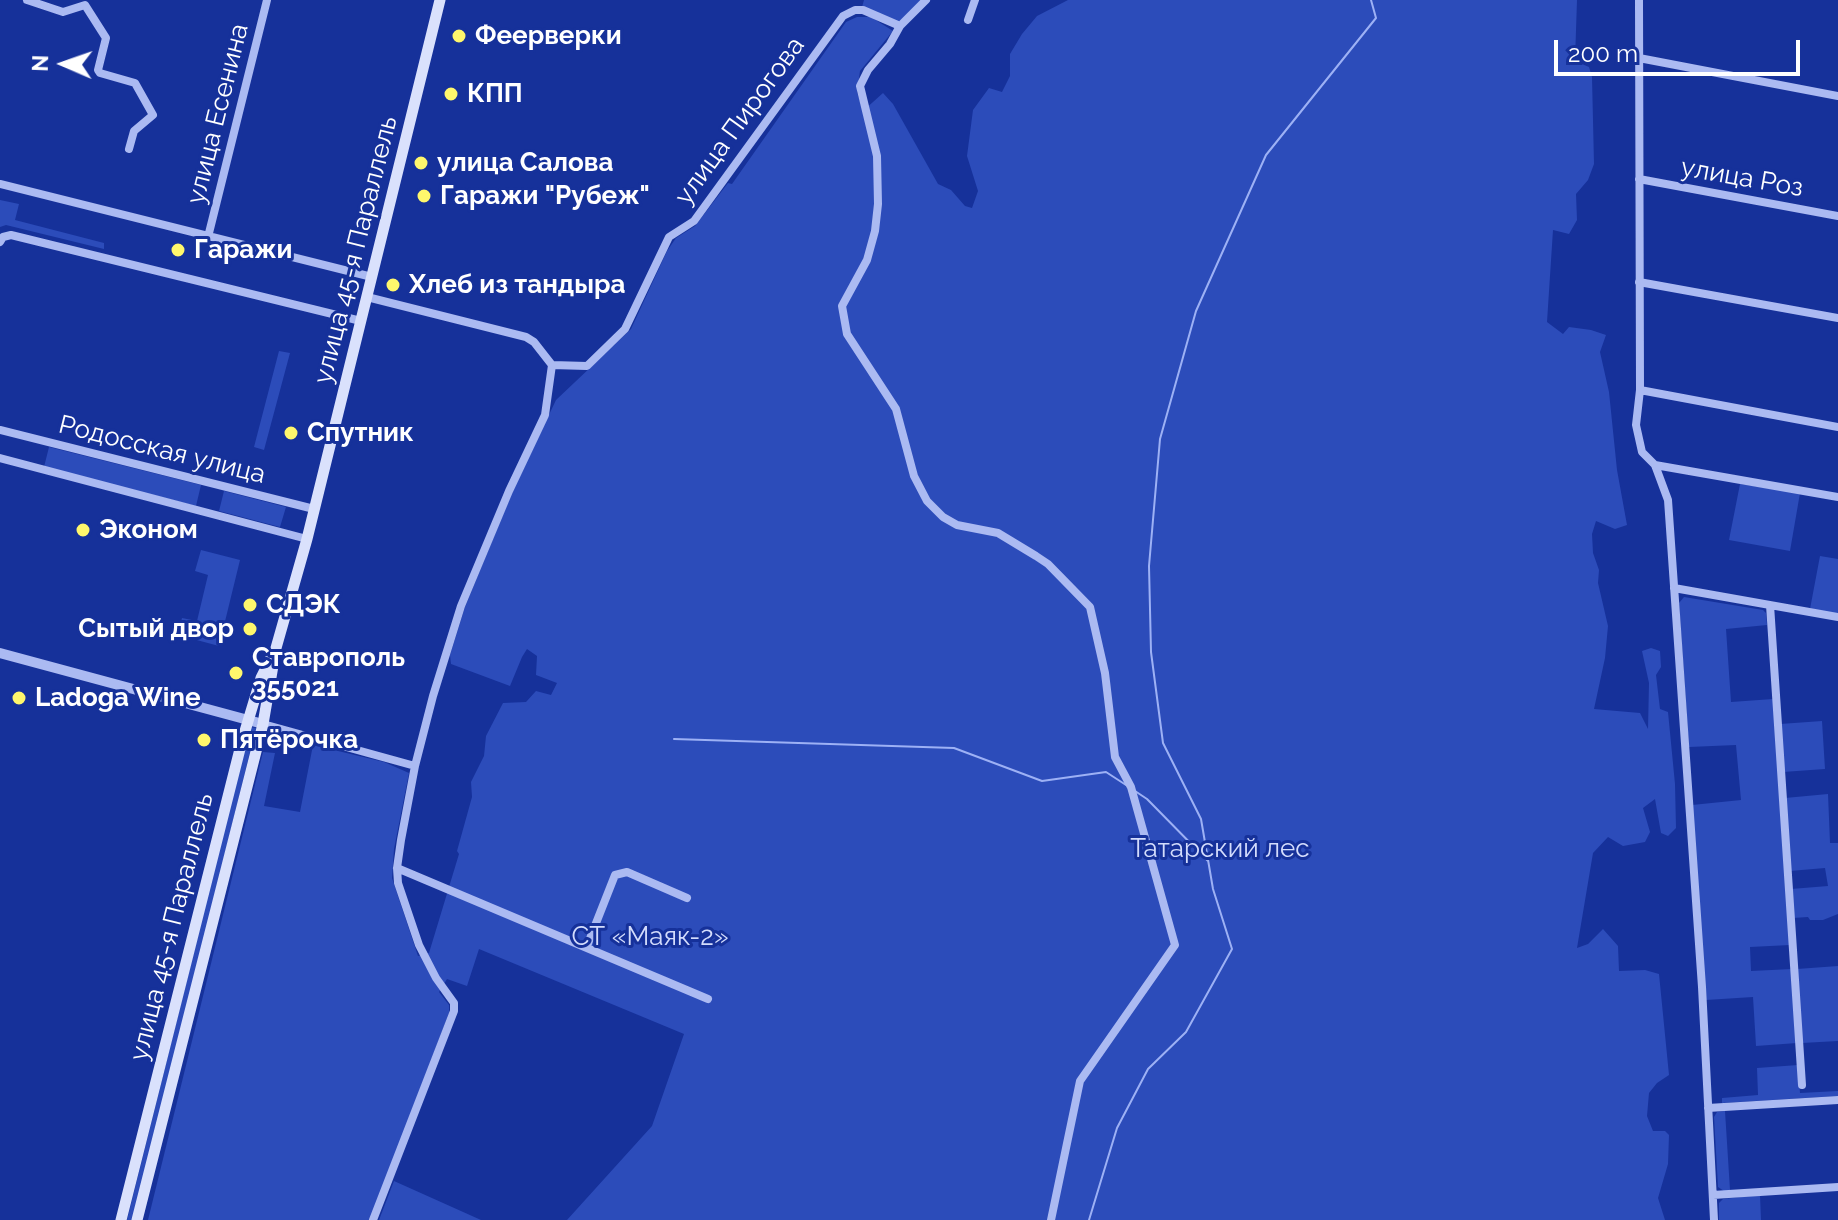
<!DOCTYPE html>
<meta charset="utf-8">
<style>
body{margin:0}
#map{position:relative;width:1838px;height:1220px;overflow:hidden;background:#16319a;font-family:Raleway,sans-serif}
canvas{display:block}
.north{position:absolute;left:24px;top:24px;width:80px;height:80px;-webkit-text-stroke:6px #16319a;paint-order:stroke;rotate:272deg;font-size:22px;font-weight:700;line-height:32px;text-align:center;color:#fff}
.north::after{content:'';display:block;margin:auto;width:28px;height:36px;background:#fff;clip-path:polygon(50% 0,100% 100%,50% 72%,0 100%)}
.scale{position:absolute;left:1554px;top:40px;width:246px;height:36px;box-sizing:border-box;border:4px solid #fff;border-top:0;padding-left:10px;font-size:24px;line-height:28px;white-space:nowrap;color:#fff;-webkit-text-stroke:6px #16319a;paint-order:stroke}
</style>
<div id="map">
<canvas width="1838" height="1220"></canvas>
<div class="north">N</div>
<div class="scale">200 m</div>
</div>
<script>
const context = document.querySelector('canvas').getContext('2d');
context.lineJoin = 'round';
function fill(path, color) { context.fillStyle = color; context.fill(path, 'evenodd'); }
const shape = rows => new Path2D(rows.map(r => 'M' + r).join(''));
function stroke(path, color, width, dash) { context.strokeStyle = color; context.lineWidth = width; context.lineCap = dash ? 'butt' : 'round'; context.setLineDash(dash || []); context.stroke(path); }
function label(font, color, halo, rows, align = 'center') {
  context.font = font + ' Raleway,sans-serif'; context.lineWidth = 6; context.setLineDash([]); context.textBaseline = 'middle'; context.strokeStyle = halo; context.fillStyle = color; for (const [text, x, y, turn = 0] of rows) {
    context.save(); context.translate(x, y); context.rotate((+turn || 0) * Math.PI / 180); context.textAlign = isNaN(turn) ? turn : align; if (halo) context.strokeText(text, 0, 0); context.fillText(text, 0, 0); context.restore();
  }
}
const green = shape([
 [864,0,924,0,898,23,862,7],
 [1068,0,1577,0,1575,61,1589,67,1592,77,1594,164,1588,180,1576,194,1577,220,1569,234,1553,230,1547,322,1563,334,1569,327,1591,330,1606,335,1600,352,1609,392,1617,470,1627,525,1615,529,1596,521,1592,534,1593,553,1599,570,1598,583,1608,626,1605,658,1594,709,1640,713,1648,729,1649,683,1642,651,1651,648,1660,651,1661,667,1656,675,1660,709,1668,712,1675,784,1676,828,1668,836,1661,833,1655,799,1643,808,1650,832,1645,842,1623,846,1608,837,1593,853,1577,948,1588,944,1603,929,1618,946,1619,971,1645,970,1659,974,1669,1075,1657,1083,1649,1093,1647,1116,1653,1131,1665,1131,1669,1135,1668,1164,1658,1198,1665,1220,567,1220,652,1126,684,1034,479,949,467,986,447,979,439,992,449,1005,449,1013,370,1220,148,1220,263,752,275,753,264,806,300,812,313,745,384,762,409,773,394,849,392,878,418,956,429,953,459,854,457,851,472,797,471,782,484,756,486,736,503,703,526,702,536,691,551,695,557,683,536,675,537,656,527,649,522,657,510,686,451,664,450,655,465,607,511,495,556,400,631,329,667,251,676,238,695,226,728,183,732,184,846,22,857,17,871,17,893,31,860,71,857,92,863,111,883,93,893,104,938,184,951,190,965,206,972,208,978,191,967,156,973,110,989,88,1002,92,1010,76,1010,54,1022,34,1037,16],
 [0,200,19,204,15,220,104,243,104,249,6,225,0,227],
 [279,351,290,353,264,450,254,447],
 [49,447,201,485,196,506,44,467],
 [1740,484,1800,493,1790,551,1729,540],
 [224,491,286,507,280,527,219,511],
 [201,550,240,560,219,646,178,635,182,618,197,621,208,575,195,571],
 [1820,556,1838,559,1838,614,1810,609],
 [1684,597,1763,610,1766,613,1767,625,1726,629,1731,702,1773,699,1790,945,1750,947,1751,971,1792,969,1797,1043,1756,1046,1753,997,1706,1000,1692,805,1741,800,1736,745,1689,747,1679,603],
 [1822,721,1825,769,1783,772,1780,724],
 [250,727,256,728,134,1220,127,1220],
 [1828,794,1830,843,1838,843,1838,914,1823,920,1810,920,1808,917,1793,918,1791,889,1828,886,1825,868,1790,871,1785,798],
 [1838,966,1838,1041,1802,1043,1797,969],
 [1798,1065,1800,1093,1838,1091,1838,1096,1722,1103,1722,1098,1758,1095,1757,1068],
 [1725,1111,1730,1190,1724,1191,1718,1187,1714,1117,1717,1112],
 [394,1181,481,1220,379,1220],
 [1760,1195,1761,1220,1719,1220,1719,1203,1723,1199]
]);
const stream = shape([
 [674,739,954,748,1042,781,1106,772,1126,785],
 [1135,791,1147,799,1208,861],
 [1089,1220,1117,1128,1148,1069,1186,1032,1232,949,1213,889,1201,819,1163,743,1151,652,1149,566,1160,439,1196,311,1266,155,1376,18,1371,0]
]);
const minor = shape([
 [27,0,63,12,85,5,106,38,98,70,100,73,135,83,153,115,134,131,129,149],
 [1639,0,1640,390,1636,425,1642,452,1655,465,1668,500,1702,987,1714,1220],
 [968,20,975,0],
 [900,26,890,44,868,70,860,86,877,156,878,204,875,231,867,260,842,306,847,334,896,409,914,476,927,501,943,517,957,525,998,533,1036,556,1048,564,1090,607,1105,673,1115,757,1131,787,1175,945,1080,1081,1051,1220],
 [1639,58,1838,96],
 [1639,179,1838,216],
 [0,184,372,277],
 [208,237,267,0],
 [0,242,3,237,11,235,361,321],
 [1639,282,1838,318],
 [367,297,526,337,534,342,552,365,545,415,509,491,461,606,433,696,415,766,401,840,397,868,398,883,419,945,436,978,454,1003,454,1011,373,1220],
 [552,365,587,366,625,329,669,237,694,221,843,16,855,10,863,10,900,26,926,0],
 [1640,390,1838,427],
 [0,430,314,509],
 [0,458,307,539],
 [1655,465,1838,497],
 [1674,588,1838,617],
 [1770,605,1802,1085],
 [263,724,415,766],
 [397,868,708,999],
 [587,946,615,875,627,872,687,898],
 [1708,1108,1838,1100],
 [1713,1195,1838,1187]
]);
const tertiary = shape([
 [0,653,263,724]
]);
const secondary = shape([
 [121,1220,242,741,261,678,272,656],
 [137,1220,263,724,276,648,307,539,440,0]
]);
const markers = [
 [459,36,8,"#fff76c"],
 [451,94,8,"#fff76c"],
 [421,163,8,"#fff76c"],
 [424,196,8,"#fff76c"],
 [178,250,8,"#fff76c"],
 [393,285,8,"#fff76c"],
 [291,433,8,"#fff76c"],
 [83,530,8,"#fff76c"],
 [250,605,8,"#fff76c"],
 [250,629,8,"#fff76c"],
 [236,673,8,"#fff76c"],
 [19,698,8,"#fff76c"],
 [204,740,8,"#fff76c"]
];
const poiNames = [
 ["Феерверки",475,36],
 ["КПП",467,94],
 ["улица Салова",437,163],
 ["Гаражи \"Рубеж\"",440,196],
 ["Гаражи",194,250],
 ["Хлеб из тандыра",409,285],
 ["Спутник",307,433],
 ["Эконом",99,530],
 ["СДЭК",266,605],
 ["Сытый двор",234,629,"right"],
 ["Ставрополь",252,658],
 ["355021",252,688],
 ["Ladoga Wine",35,698],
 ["Пятёрочка",220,740]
];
const streetNames = [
 ["улица Есенина",218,114,-76],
 ["улица Пирогова",740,121,-54],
 ["улица Роз",1742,178,10],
 ["улица 45-я Параллель",356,250,-76],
 ["Родосская улица",162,450,14],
 ["улица 45-я Параллель",172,927,-76]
];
const parkNames = [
 ["Татарский лес",1220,849],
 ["СТ «Маяк-2»",650,937]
];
fill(green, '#2c4cba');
stroke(stream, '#9db1f5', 2);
stroke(minor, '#abbaf2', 8);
stroke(tertiary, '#abbaf2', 10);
stroke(secondary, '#dae1fc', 11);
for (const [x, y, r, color] of markers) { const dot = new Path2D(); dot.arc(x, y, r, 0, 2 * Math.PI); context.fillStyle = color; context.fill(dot); stroke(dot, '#16319a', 3); }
label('bold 26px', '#fff', '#16319a', poiNames, 'left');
label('26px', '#fff', '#16319a', streetNames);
label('26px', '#d3dcfc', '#16319a', parkNames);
</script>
